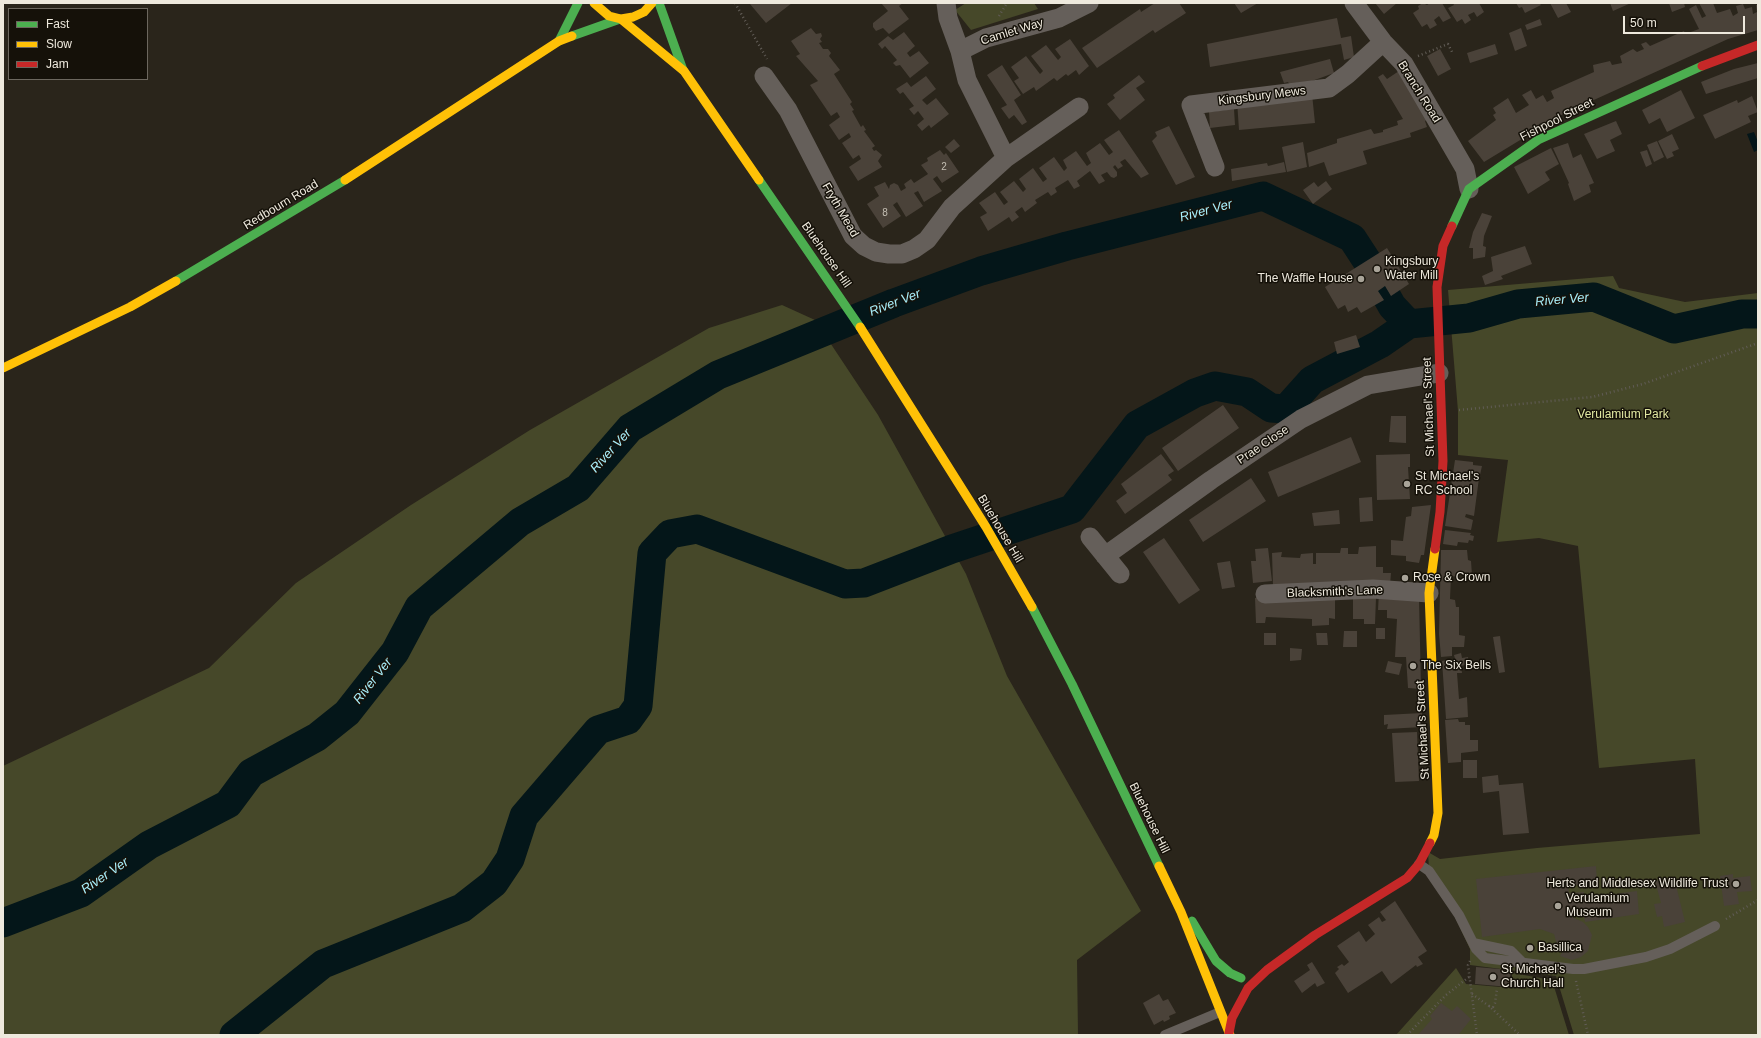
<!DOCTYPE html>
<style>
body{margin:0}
#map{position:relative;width:1761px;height:1038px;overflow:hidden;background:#2a251b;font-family:Arial,sans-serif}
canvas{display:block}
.frame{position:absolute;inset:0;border:4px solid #eee9dd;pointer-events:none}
.legend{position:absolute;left:8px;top:8px;width:140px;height:72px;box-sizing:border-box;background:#151109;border:1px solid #6c675e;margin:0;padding:5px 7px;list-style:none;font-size:12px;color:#eee9dd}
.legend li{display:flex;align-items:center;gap:8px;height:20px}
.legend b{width:20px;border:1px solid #6c675e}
.scale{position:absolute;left:1623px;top:16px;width:122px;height:18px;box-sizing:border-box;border:2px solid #eee9dd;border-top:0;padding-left:5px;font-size:12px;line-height:14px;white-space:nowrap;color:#eee9dd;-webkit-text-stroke:3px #151109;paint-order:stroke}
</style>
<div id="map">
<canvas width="1761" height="1038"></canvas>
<div class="frame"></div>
<ul class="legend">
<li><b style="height:5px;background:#4caf50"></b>Fast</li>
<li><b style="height:5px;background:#ffc107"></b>Slow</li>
<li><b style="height:5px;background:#c62828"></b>Jam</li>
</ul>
<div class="scale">50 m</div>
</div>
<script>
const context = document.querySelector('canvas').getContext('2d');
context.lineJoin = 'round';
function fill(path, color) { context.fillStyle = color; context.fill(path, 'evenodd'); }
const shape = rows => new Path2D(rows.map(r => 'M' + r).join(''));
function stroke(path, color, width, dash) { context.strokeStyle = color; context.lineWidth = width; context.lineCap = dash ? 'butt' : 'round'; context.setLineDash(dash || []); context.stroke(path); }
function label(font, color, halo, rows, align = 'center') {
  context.font = font + ' Arial,sans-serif'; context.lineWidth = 3; context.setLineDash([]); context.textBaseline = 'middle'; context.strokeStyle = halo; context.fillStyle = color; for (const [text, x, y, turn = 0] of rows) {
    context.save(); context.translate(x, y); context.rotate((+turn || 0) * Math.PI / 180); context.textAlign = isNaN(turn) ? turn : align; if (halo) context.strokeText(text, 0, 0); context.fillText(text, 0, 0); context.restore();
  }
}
const green = shape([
 [966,3,1034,3,1038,9,971,30,955,10],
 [1613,276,1619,288,1685,302,1758,293,1758,1035,1574,1035,1556,976,1470,965,1470,949,1444,894,1429,869,1428,852,1440,859,1537,848,1700,834,1695,759,1599,768,1578,546,1539,538,1497,542,1508,460,1458,455,1458,411,1448,290],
 [782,305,815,320,878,415,966,574,1007,676,1141,911,1077,960,1078,1035,3,1035,3,766,209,668,296,583,411,505,530,430,709,328],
 [1456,968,1466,984,1512,988,1512,973,1552,980,1569,1035,1396,1035]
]);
const water = shape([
 [1754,132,1758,142,1758,150,1754,152,1747,134]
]);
const river = shape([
 [1377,279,1392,306,1409,324,1469,318,1518,304,1594,297,1674,329,1742,314,1758,314],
 [3,923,81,893,149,845,228,804,251,773,317,737,347,713,395,652,419,607,520,522,578,488,630,428,718,375,894,303,981,271,1067,246,1263,196,1352,238,1367,261],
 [234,1035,323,964,462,908,494,883,510,859,524,816,598,730,628,720,638,706,652,553,670,534,697,529,845,584,864,583,952,549,1072,509,1137,425,1195,393,1215,386,1247,392,1271,408,1286,409,1312,380,1380,344,1409,324]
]);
const building = shape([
 [752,3,792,3,766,23,750,4],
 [881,3,903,3,899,6,909,19,889,34,883,28,876,31,873,27,873,23,888,11],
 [1155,3,1179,3,1186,13,1155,33,1153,30,1097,68,1082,48,1140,9,1141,12],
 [1234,3,1258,3,1241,13],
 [1375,3,1397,3,1384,14],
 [1423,3,1427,5,1430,3,1442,3,1451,18,1443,22,1439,16,1434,20,1437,25,1430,29,1427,24,1422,27,1413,13,1419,9,1418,6],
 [1453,3,1479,3,1484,12,1477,17,1474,12,1468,15,1471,20,1465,24,1462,19,1457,22,1448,8,1454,5],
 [1516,3,1539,3,1541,5,1525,13,1522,7,1519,8],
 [1550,3,1566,3,1571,12,1558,18],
 [1610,3,1631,3,1613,11],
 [1669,3,1684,3,1685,7,1672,12],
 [1699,3,1713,3,1717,13,1730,9,1733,16,1738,13,1736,6,1743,4,1745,9,1752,7,1753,14,1757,12,1756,5,1758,5,1758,30,1728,39,1563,114,1484,162,1468,141,1496,120,1493,115,1496,113,1493,108,1508,98,1516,113,1529,105,1522,95,1531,90,1536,99,1543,95,1547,102,1554,98,1551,91,1594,72,1593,65,1610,61,1612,65,1622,63,1620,56,1633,49,1637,52,1644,49,1641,44,1646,42,1650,46,1684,31,1685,34,1699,29,1689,9,1696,5,1702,18,1706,16],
 [1337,18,1341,38,1351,36,1354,57,1344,60,1341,44,1210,67,1207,44],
 [1540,19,1542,25,1527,30,1525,25],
 [811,28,816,34,821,33,822,36,820,39,822,42,819,43,823,49,828,49,831,53,829,56,840,70,834,74,852,102,850,104,854,110,852,111,861,127,863,125,866,130,864,131,875,146,872,148,874,151,876,150,882,155,878,161,882,167,858,181,849,167,861,159,859,155,853,159,842,143,851,137,849,133,839,140,829,125,840,117,837,112,831,116,810,85,818,81,796,56,800,54,791,41],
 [1521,28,1527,46,1515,51,1509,33],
 [904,32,915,46,907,53,910,57,919,51,929,63,910,78,900,65,896,66,893,63,897,60,885,46,882,49,878,44,888,36,893,40],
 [1070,39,1089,66,1079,75,1076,70,1068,76,1066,74,1057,81,1054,78,1036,91,1034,87,1023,94,1014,81,1019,78,1011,67,1026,56,1040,74,1043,71,1031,56,1046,45,1058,60,1061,57,1055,49],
 [1495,44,1498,54,1470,63,1467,53],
 [1440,49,1451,69,1438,76,1427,56],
 [1330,59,1334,73,1312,81,1302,88,1301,82,1290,85,1288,82,1284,83,1280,72],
 [1758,63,1758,78,1706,94,1701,82,1734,69],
 [1002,65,1021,95,1014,100,1027,122,1022,125,1014,115,1009,119,1001,108,1007,105,987,75],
 [1402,69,1429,118,1425,121,1427,127,1410,133,1411,137,1363,151,1367,164,1329,176,1324,162,1309,167,1307,153,1337,143,1337,139,1371,129,1374,134,1383,132,1383,130,1398,125,1397,121,1403,119,1378,77,1383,74,1387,79],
 [1139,75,1145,82,1136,88,1145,100,1120,120,1107,104,1115,98,1113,95],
 [926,76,936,89,922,100,927,105,936,98,949,114,931,128,929,125,922,131,917,125,924,119,918,111,914,115,909,109,914,106,903,92,900,94,896,89,907,82,911,87],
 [1681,90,1695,118,1667,132,1660,118,1649,124,1642,110],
 [1312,94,1315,123,1239,130,1237,101],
 [1752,96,1758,112,1748,116,1751,122,1715,139,1703,115,1737,100,1738,103],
 [1234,109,1235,125,1210,128,1209,112],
 [1616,121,1622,134,1610,140,1615,151,1597,159,1584,134],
 [1169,126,1195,177,1176,185,1152,141,1157,136,1155,132],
 [1119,130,1149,174,1141,178,1125,159,1120,162,1123,166,1118,169,1115,165,1113,167,1117,172,1117,176,1114,178,1111,177,1107,172,1101,175,1105,181,1099,184,1090,171,1077,181,1080,186,1074,189,1068,180,1055,188,1057,192,1051,196,1048,192,1035,200,1037,203,1025,212,1022,207,1015,212,1019,217,1012,222,1009,217,988,231,980,217,987,213,979,203,995,192,1004,205,1008,202,1000,192,1014,181,1023,192,1026,189,1019,179,1033,168,1043,182,1047,179,1039,168,1054,157,1064,171,1067,168,1063,160,1076,151,1087,166,1091,163,1086,153,1100,143,1109,155,1113,152,1104,140],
 [1672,134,1679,149,1672,152,1674,156,1667,159,1658,141],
 [954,139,960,146,951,153,945,147],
 [1657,141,1664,157,1654,162,1647,145],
 [1303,142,1307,167,1287,172,1282,147],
 [1568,143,1573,158,1581,154,1594,183,1589,185,1591,192,1574,201,1568,184,1569,183,1553,148],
 [1551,148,1559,164,1545,172,1550,180,1528,194,1514,167],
 [940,150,944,155,946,153,959,172,942,183,937,176,933,179,942,191,924,202,918,191,914,193,923,206,906,217,897,202,893,205,901,216,883,228,867,204,879,196,874,187,885,182,889,189,890,185,894,183,898,185,901,191,906,188,904,184,911,179,914,183,928,174,921,165,928,161,927,158],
 [1647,150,1652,164,1646,167,1640,152],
 [1284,162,1286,172,1232,181,1231,169,1267,163,1268,166],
 [1326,181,1332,189,1313,204,1303,190,1314,182,1318,187],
 [1482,213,1492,216,1484,236,1483,246,1486,247,1485,257,1473,259,1473,248,1469,248,1473,232],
 [1525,246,1532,264,1501,276,1503,279,1485,285,1482,276,1493,271,1491,257],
 [1387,248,1409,284,1391,296,1385,286,1378,291,1384,300,1361,313,1357,307,1348,312,1345,305,1338,309,1325,287],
 [1356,335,1360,347,1337,354,1334,342],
 [1223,405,1239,428,1178,471,1162,448],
 [1391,416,1406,416,1406,443,1389,442],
 [1351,437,1361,462,1278,497,1268,472],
 [1161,454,1174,471,1168,475,1172,480,1125,514,1116,501,1127,493,1121,484],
 [1410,454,1410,467,1408,467,1410,499,1377,500,1376,455],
 [1455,460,1473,462,1473,465,1482,466,1480,475,1472,474,1472,477,1479,478,1474,516,1466,514,1465,517,1473,520,1471,530,1445,526],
 [1251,478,1266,501,1203,542,1189,520],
 [1372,497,1373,521,1360,522,1359,498],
 [1431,505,1424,555,1421,555,1419,563,1406,561,1406,556,1391,555,1391,540,1403,541,1406,517,1411,516,1412,507],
 [1339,510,1340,524,1314,526,1312,513],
 [1445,530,1471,533,1470,535,1474,536,1473,541,1469,540,1468,543,1458,542,1457,546,1443,544],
 [1164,538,1200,590,1179,604,1143,552],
 [1376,546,1376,567,1383,567,1383,573,1391,573,1390,585,1273,586,1272,553,1282,552,1281,557,1300,558,1301,554,1313,553,1313,564,1316,564,1316,553,1340,553,1341,548,1348,548,1348,554,1358,554,1359,547],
 [1268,548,1272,581,1253,583,1251,561,1256,561,1255,549],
 [1441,550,1467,550,1468,560,1471,561,1472,575,1461,574,1462,571,1458,572,1458,577,1451,576,1450,599,1455,600,1456,607,1459,607,1459,635,1465,636,1464,647,1452,647,1452,656,1441,657,1439,634],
 [1230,561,1235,587,1222,589,1217,563],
 [1379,592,1419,596,1421,689,1408,688,1406,657,1395,657,1397,619,1387,618,1387,610,1378,610],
 [1353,597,1376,598,1375,624,1364,624,1364,619,1353,619],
 [1255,598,1335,600,1335,619,1329,618,1329,625,1312,626,1312,619,1266,617,1265,623,1256,623],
 [1376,628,1385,628,1385,639,1376,639],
 [1344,631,1357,631,1357,647,1343,647],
 [1264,633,1276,633,1276,645,1264,645],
 [1316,633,1327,633,1328,645,1317,645],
 [1500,636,1505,672,1499,673,1493,637],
 [1290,648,1302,649,1301,660,1290,661],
 [1461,653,1462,658,1468,657,1469,664,1461,666,1462,673,1457,673,1459,699,1467,697,1468,717,1446,719,1442,661,1455,659,1454,655],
 [1388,661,1402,664,1399,675,1385,672],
 [1422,713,1422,727,1387,729,1388,724,1384,725,1384,715],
 [1458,719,1459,722,1465,722,1465,725,1470,725,1470,740,1478,740,1478,751,1461,753,1461,762,1448,763,1445,720],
 [1417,732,1419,781,1395,782,1392,733],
 [1463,760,1477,760,1477,778,1463,778],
 [1498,775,1499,785,1523,783,1529,833,1503,835,1499,791,1483,793,1482,777],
 [1596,866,1597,883,1568,886,1569,893,1584,892,1584,898,1637,891,1639,914,1585,922,1584,916,1572,917,1583,922,1588,927,1592,935,1588,951,1581,957,1572,960,1560,956,1564,949,1557,945,1554,934,1540,929,1482,937,1476,879],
 [1733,874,1733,878,1750,876,1752,891,1737,892,1739,904,1724,906,1720,876],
 [1674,877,1685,922,1664,927,1662,916,1657,917,1654,904,1661,903,1655,881],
 [1395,901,1427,951,1418,957,1423,964,1417,967,1416,965,1391,984,1382,971,1348,993,1335,973,1339,969,1337,967,1342,964,1344,966,1349,962,1337,946,1359,931,1366,942,1375,934,1368,925,1379,917,1382,922,1386,920,1380,912],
 [1312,962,1325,983,1317,987,1315,983,1302,993,1294,981,1310,970,1307,965],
 [1476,967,1511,970,1509,987,1475,984],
 [1159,994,1163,1001,1168,999,1176,1013,1169,1016,1170,1019,1164,1022,1163,1020,1154,1025,1143,1003],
 [1441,1003,1452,1011,1457,1006,1471,1019,1459,1034,1461,1035,1418,1035,1432,1019,1430,1016]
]);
const path = shape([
 [735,3,767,59],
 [999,16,1007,3],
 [1418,56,1448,44,1453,54],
 [1459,410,1592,397,1643,384,1758,343],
 [1726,919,1758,900],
 [1470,961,1468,965,1477,1035],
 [1576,981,1588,1035],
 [1472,994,1489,1006,1520,1035],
 [1489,1006,1493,1007,1495,1003,1497,989],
 [1407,1035,1446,995,1469,977]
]);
const lane = shape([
 [1419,864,1429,871,1459,915,1476,949,1485,958,1573,969,1584,969,1646,957,1670,949,1715,926],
 [1473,943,1511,951,1523,963],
 [1165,1035,1220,1012]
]);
const street = shape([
 [946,3,948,18,960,51,986,38,1059,18,1089,3],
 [1354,3,1383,42,1404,64,1465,169,1469,189],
 [960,51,967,80,1006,158],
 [764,76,788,110,853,236,864,246,876,252,889,254,902,254,914,249,927,240,952,207,1006,158,1079,107],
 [1215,167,1191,105,1329,88,1348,74,1383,42],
 [1090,537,1120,574],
 [1105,556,1211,480,1301,419,1368,385,1439,373],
 [1265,594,1373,589,1429,593]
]);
const fast = shape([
 [659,3,683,70],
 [572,36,620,19],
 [559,41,578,3],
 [759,180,860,327],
 [1452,226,1469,189,1538,140,1702,66],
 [176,281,345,180],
 [1032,607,1072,684,1159,866],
 [1192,921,1216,961,1230,973,1241,978]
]);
const slow = shape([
 [594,3,609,16,621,19,633,17,644,12,652,3],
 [621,19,684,71,759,180],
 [345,180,559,41,572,36],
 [860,327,986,527,1032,607],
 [3,368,130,307,176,281],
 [1430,843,1434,835,1438,813,1429,593,1435,549],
 [1159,866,1181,912,1230,1035]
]);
const jam = shape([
 [1702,66,1758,45],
 [1435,549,1440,512,1443,461,1437,287,1443,246,1452,226],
 [1229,1033,1232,1018,1248,988,1267,970,1315,935,1407,878,1419,864,1430,843]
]);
const markers = [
 [1377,269,4,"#a9a499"],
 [1361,279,4,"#a9a499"],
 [1407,484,4,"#a9a499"],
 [1405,578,4,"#a9a499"],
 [1413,666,4,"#a9a499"],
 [1736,884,4,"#a9a499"],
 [1558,906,4,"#a9a499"],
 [1530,948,4,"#a9a499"],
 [1493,977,4,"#a9a499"]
];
const numberNames = [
 ["2",944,167],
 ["8",885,213]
];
const streetNames = [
 ["Camlet Way",1012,32,-17],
 ["Branch Road",1419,92,58],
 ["Kingsbury Mews",1262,96,-7],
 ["Fishpool Street",1557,120,-27],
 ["Redbourn Road",281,205,-31],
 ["Fryth Mead",840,210,60],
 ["Bluehouse Hill",826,255,55],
 ["St Michael's Street",1429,407,-92],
 ["Prae Close",1263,445,-34],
 ["Bluehouse Hill",1000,529,59],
 ["Blacksmith's Lane",1335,592,-2],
 ["St Michael's Street",1423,730,-93],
 ["Bluehouse Hill",1149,818,64]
];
const poiNames = [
 ["Kingsbury",1385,262],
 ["Water Mill",1385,276],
 ["The Waffle House",1353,279,"right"],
 ["St Michael's",1415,477],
 ["RC School",1415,491],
 ["Rose & Crown",1413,578],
 ["The Six Bells",1421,666],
 ["Herts and Middlesex Wildlife Trust",1728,884,"right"],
 ["Verulamium",1566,899],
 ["Museum",1566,913],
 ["Basillica",1538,948],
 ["St Michael's",1501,970],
 ["Church Hall",1501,984]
];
const parkNames = [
 ["Verulamium Park",1623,415]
];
const waterNames = [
 ["River Ver",1206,211,-15],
 ["River Ver",1562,300,-5],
 ["River Ver",895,303,-21],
 ["River Ver",611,451,-48],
 ["River Ver",373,681,-52],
 ["River Ver",105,876,-34]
];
fill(green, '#464829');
fill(water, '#041619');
stroke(river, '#041619', 29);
fill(building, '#4a4239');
stroke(path, '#615c56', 2.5, [1, 3]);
stroke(lane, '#655f5a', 10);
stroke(street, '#655f5a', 19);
stroke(fast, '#4caf50', 9);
stroke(slow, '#ffc107', 9);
stroke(jam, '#c62828', 9);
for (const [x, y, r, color] of markers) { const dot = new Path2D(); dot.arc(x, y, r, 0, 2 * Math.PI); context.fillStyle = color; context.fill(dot); stroke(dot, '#151109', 1.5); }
label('10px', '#c5bfb4', null, numberNames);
label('12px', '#eee9dd', '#151109', streetNames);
label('12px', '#eee9dd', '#151109', poiNames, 'left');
label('12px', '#e1e7a1', '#151109', parkNames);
label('italic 13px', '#a8effb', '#151109', waterNames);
</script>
